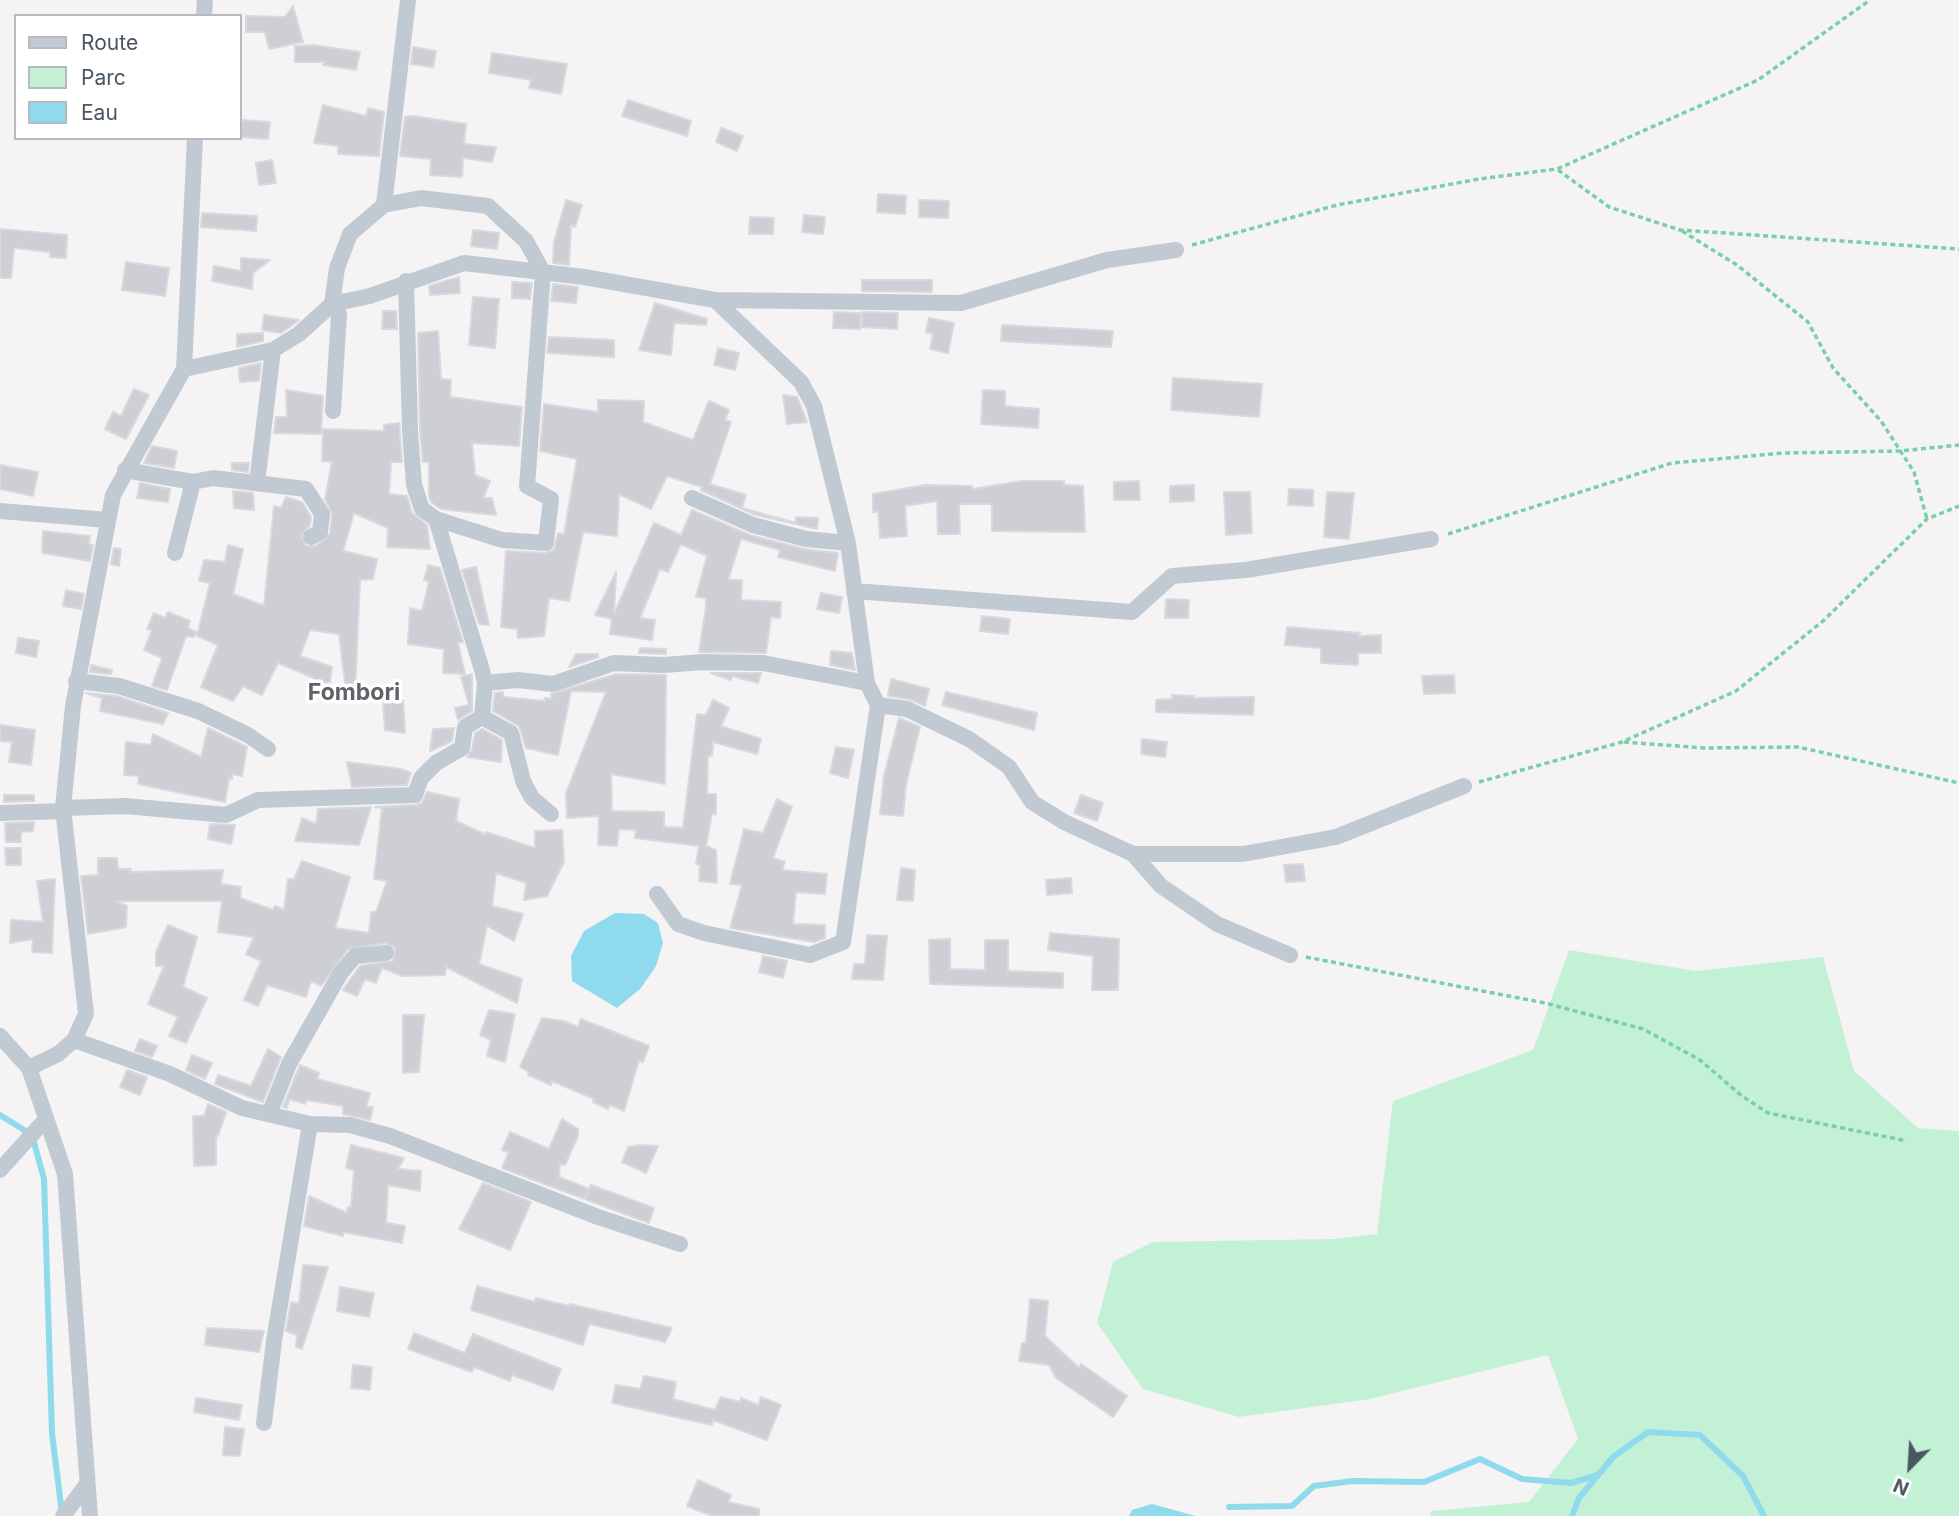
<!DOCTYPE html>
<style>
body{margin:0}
#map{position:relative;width:1959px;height:1516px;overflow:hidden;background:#f5f3f3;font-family:Inter,sans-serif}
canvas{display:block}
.legend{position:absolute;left:14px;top:14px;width:228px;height:126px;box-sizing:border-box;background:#fff;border:2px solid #b7bbc0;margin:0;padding:9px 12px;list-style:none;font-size:21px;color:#4a5661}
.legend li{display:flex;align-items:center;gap:14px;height:35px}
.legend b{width:35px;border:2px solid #b7bbc0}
.north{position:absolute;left:1875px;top:1432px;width:70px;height:70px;-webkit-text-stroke:5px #fff;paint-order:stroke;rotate:204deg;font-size:19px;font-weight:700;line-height:28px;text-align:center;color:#4a5661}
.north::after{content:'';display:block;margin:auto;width:24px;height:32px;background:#4a5661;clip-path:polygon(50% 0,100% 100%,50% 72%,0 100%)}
</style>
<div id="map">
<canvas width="1959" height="1516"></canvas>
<ul class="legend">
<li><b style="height:9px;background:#c1cad2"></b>Route</li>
<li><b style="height:19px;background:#c3f1d5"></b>Parc</li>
<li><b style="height:19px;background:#90daee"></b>Eau</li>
</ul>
<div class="north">N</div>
</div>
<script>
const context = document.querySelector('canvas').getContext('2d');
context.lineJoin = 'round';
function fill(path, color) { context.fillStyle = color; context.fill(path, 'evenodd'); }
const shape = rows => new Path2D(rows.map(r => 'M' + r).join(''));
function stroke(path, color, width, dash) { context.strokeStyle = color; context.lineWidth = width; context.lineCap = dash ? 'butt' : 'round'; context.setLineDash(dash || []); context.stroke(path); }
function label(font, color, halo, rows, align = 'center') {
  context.font = font + ' Inter,sans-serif'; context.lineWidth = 7; context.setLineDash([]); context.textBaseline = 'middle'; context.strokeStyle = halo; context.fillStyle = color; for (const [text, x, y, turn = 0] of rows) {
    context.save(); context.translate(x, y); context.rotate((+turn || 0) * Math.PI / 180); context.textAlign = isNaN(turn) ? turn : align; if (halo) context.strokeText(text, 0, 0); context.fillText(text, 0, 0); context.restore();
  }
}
const green = shape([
 [1569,950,1696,971,1823,957,1854,1071,1918,1128,1959,1131,1959,1516,1430,1516,1431,1511,1529,1502,1578,1439,1548,1355,1370,1399,1239,1417,1143,1389,1097,1323,1113,1262,1153,1242,1335,1239,1377,1234,1393,1101,1533,1050]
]);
const water = shape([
 [615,913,644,914,658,923,663,943,656,966,641,988,617,1008,572,981,571,956,584,931],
 [1152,1504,1196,1516,1129,1516,1132,1510]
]);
const stream = shape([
 [0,1115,32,1135,44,1179,52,1434,62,1513],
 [1229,1507,1292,1506,1314,1486,1353,1481,1424,1482,1480,1459,1522,1479,1571,1483,1598,1475],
 [1572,1516,1579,1498,1613,1457,1648,1432,1700,1435,1743,1476,1764,1516]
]);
const building = shape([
 [293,6,303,42,269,49,265,32,246,32,246,16,285,17,293,6],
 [313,45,360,52,356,70,323,65,325,62,295,62,295,46,313,45],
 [413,47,436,51,433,67,411,64,413,47],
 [492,53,567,64,561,94,529,88,531,80,489,73,492,53],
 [628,100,691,121,687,136,622,116,628,100],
 [323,105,366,116,368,108,384,112,379,156,338,154,338,146,314,143,323,105],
 [412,116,466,124,464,144,496,147,492,162,463,158,462,177,430,175,431,159,400,156,405,117,412,116],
 [242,120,270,122,268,139,241,137,242,120],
 [721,128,743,136,737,151,716,142,721,128],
 [272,160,276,183,259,185,256,163,272,160],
 [878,194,906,196,905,214,877,212,878,194],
 [566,200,582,205,575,227,571,225,569,265,553,263,554,242,566,200],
 [919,200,949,201,948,218,919,217,919,200],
 [202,213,257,216,256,231,201,227,202,213],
 [804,215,825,217,823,234,802,232,804,215],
 [750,217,774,218,773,234,749,234,750,217],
 [0,229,67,235,66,258,50,257,50,252,14,248,11,278,0,278,0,229],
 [473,230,499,233,497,249,471,246,473,230],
 [241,258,270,260,253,273,252,289,212,281,214,266,241,271,241,258],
 [126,262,169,268,165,296,122,290,126,262],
 [459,277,460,293,430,295,429,286,459,277],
 [862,280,932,280,932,292,862,291,862,280],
 [512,282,532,283,530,299,512,298,512,282],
 [553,284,578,287,576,303,551,301,553,284],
 [473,297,499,299,495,348,469,345,473,297],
 [655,303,707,319,706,325,674,323,671,355,639,350,655,303],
 [383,311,396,311,397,329,382,329,383,311],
 [834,312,861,313,860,329,833,328,834,312],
 [862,312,898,313,897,329,862,327,862,312],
 [264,315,299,320,281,333,262,330,264,315],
 [929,318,954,323,948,353,930,349,933,334,926,332,929,318],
 [1002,325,1113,331,1111,347,1001,341,1002,325],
 [438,331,441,379,451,380,450,397,522,407,519,446,472,443,475,475,490,481,483,498,492,498,496,515,441,509,431,502,429,496,429,462,423,462,420,429,418,333,438,331],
 [263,333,263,341,237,347,237,334,263,333],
 [549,337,614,340,614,357,547,353,549,337],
 [718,348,739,353,735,370,714,365,718,348],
 [261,363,259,381,240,382,239,368,261,363],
 [1173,378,1262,384,1259,417,1171,410,1173,378],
 [134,389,149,395,126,439,105,429,113,412,121,416,134,389],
 [286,390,323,396,321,434,274,433,276,417,287,417,286,390],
 [983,390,1005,391,1005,406,1039,409,1038,428,981,424,983,390],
 [783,395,797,397,807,422,787,424,783,395],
 [598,400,644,401,643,422,693,440,709,401,729,410,725,420,731,422,710,484,746,495,742,508,796,523,796,517,818,518,817,529,756,515,701,490,702,487,667,476,651,509,619,494,617,536,583,532,569,601,549,598,544,636,518,638,517,629,501,627,506,551,545,553,554,550,558,533,564,534,577,459,540,451,544,404,598,412,598,400],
 [399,423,402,462,391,462,389,494,407,496,412,513,427,525,430,549,387,547,388,528,354,513,343,551,377,559,373,579,360,580,355,691,346,691,339,634,310,630,300,656,332,667,330,682,313,686,314,678,278,663,262,695,243,686,233,701,201,687,218,645,197,636,210,583,199,581,204,560,225,562,228,545,243,549,233,594,264,606,274,506,281,508,286,497,302,502,311,517,310,525,301,536,306,546,316,546,330,534,332,514,325,499,332,462,322,461,323,429,384,431,384,425,399,423],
 [152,446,177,451,174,468,144,463,152,446],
 [232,463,249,463,248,472,232,470,232,463],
 [0,465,38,472,33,496,0,489,0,465],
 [1022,481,1064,481,1064,485,1083,486,1085,532,992,531,992,504,959,504,960,534,938,534,937,501,905,506,907,536,880,538,878,511,873,512,873,494,925,485,972,486,972,489,1022,481],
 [1139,481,1140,500,1114,500,1114,482,1139,481],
 [140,483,170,489,168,502,137,498,140,483],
 [1194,485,1194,501,1170,502,1170,486,1194,485],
 [1289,489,1313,490,1313,506,1288,505,1289,489],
 [233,491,253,493,254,510,234,508,233,491],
 [1224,492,1250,492,1252,533,1226,535,1224,492],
 [1327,492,1354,493,1349,539,1324,537,1327,492],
 [692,510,750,535,804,549,838,553,835,571,778,557,780,550,741,539,728,580,742,580,741,600,781,602,780,618,771,617,766,653,699,652,706,607,706,598,696,597,707,556,681,544,668,572,660,569,640,618,655,620,652,640,610,634,612,619,595,615,616,572,614,614,654,523,681,535,692,510],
 [43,531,90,536,89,544,93,545,90,561,42,553,43,531],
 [114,548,121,549,119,566,111,564,114,548],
 [428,565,440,568,463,642,458,643,465,674,443,673,444,649,408,644,410,608,422,611,429,582,424,580,428,565],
 [476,567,489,625,479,624,462,570,476,567],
 [66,590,84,594,81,609,63,606,66,590],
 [821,593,842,597,839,613,817,609,821,593],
 [1166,599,1189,600,1188,618,1165,618,1166,599],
 [168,612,190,621,188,628,196,632,194,637,186,636,167,690,152,686,162,658,144,650,152,630,147,629,154,613,165,618,168,612],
 [982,616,1010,619,1008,634,980,631,982,616],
 [1287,627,1360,633,1359,636,1381,635,1381,653,1358,653,1358,665,1321,663,1321,648,1285,645,1287,627],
 [18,638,39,641,36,657,16,653,18,638],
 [640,648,666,649,666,654,639,653,640,648],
 [831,651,852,653,855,670,830,665,831,651],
 [576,654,598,654,598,657,569,667,576,654],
 [91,665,112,670,111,674,90,672,91,665],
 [711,673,761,673,758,683,732,676,731,680,711,673],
 [472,674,472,711,458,720,455,708,469,705,461,677,472,674],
 [616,674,666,675,665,784,611,774,612,811,664,812,664,827,683,828,697,714,706,715,713,700,729,708,721,726,761,739,757,754,713,742,712,756,708,756,707,794,716,794,716,814,712,814,706,846,716,850,717,883,699,881,700,865,696,864,699,846,635,838,636,830,619,829,617,846,598,845,599,816,567,818,566,793,606,692,571,691,558,755,526,748,519,726,493,711,495,693,503,692,503,697,544,701,545,698,552,699,551,694,616,674],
 [1454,675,1455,693,1424,694,1422,676,1454,675],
 [891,679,929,689,925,706,909,699,888,696,891,679],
 [946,692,1037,713,1034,730,942,705,946,692],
 [86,693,117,696,168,713,163,724,100,711,102,698,86,693],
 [1172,695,1194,696,1194,698,1254,697,1253,715,1156,712,1156,700,1172,699,1172,695],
 [403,700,405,733,385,730,383,701,403,700],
 [899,718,920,727,906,784,903,816,880,814,884,776,899,718],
 [0,725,35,730,31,765,9,762,12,742,0,741,0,725],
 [208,728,247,747,242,776,232,774,232,779,229,778,225,802,138,784,139,776,124,775,126,742,151,745,153,734,201,757,208,728],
 [454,728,452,741,430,751,433,729,454,728],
 [482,729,502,740,501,762,467,757,472,750,475,733,482,729],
 [1142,739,1167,742,1165,757,1141,754,1142,739],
 [836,747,854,750,848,778,830,773,836,747],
 [347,762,401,769,411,773,407,785,352,787,347,762],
 [427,792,459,799,456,821,486,835,486,832,535,848,535,831,562,830,564,862,547,896,524,900,526,883,496,873,492,906,523,914,514,941,487,926,479,964,522,979,517,1003,446,967,445,975,403,976,382,968,376,983,365,979,357,996,343,990,360,966,393,961,395,948,385,943,348,949,321,986,311,981,306,997,267,985,258,1006,244,1000,261,961,246,954,254,937,218,932,222,901,115,901,127,906,126,927,88,934,81,876,98,875,98,858,117,858,118,869,131,869,131,872,223,870,221,884,241,887,240,898,273,910,275,906,284,910,288,879,294,879,302,861,350,877,335,928,369,933,371,912,376,912,387,881,374,879,382,808,375,807,416,805,422,803,427,792],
 [4,795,34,795,34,801,4,802,4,795],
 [1081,795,1103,803,1097,821,1074,813,1081,795],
 [777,799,792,807,773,858,785,862,782,870,827,874,825,894,796,892,793,924,825,925,825,938,814,942,730,928,742,885,730,884,744,829,763,833,777,799],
 [371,807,359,845,295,841,302,818,316,824,318,809,371,807],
 [34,822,33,831,21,832,21,842,6,842,5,823,34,822],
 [210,824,235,825,231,844,208,839,210,824],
 [5,848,21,848,21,865,6,865,5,848],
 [1303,864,1305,881,1286,882,1284,865,1303,864],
 [901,868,915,870,913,901,897,900,901,868],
 [1071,878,1072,893,1047,895,1046,880,1071,878],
 [55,879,52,953,32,952,33,939,10,943,11,920,43,922,37,881,55,879],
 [168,925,197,937,183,987,207,998,186,1043,169,1036,178,1017,148,1004,164,966,156,966,156,952,168,925],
 [1050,933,1119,939,1118,990,1092,990,1093,956,1048,950,1050,933],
 [867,935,887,936,883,980,852,979,854,964,865,964,867,935],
 [950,939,950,969,985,970,985,940,1008,940,1008,971,1063,973,1063,988,930,984,929,940,950,939],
 [763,956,787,961,783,978,759,972,763,956],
 [489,1010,515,1014,505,1062,487,1056,491,1040,480,1035,489,1010],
 [403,1015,424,1015,419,1072,403,1073,403,1015],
 [542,1018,564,1021,578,1027,581,1019,649,1046,643,1062,639,1060,624,1111,610,1105,608,1109,593,1102,594,1099,552,1081,551,1085,528,1075,529,1072,520,1067,542,1018],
 [140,1039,157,1046,152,1057,135,1051,140,1039],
 [268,1049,281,1057,263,1102,215,1084,218,1075,251,1086,268,1049],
 [192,1055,212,1063,205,1079,186,1070,192,1055],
 [300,1065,319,1073,317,1079,370,1093,366,1107,373,1107,370,1120,343,1114,343,1106,306,1100,305,1104,289,1099,287,1108,283,1107,300,1065],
 [127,1070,147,1077,140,1095,120,1087,127,1070],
 [208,1104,226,1112,218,1136,216,1135,216,1165,194,1166,193,1116,204,1116,208,1104],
 [562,1119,578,1129,578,1136,565,1165,560,1164,559,1177,589,1189,585,1198,591,1185,654,1208,649,1223,502,1168,509,1152,502,1150,510,1132,549,1149,562,1119],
 [351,1145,404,1158,398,1169,421,1171,420,1191,388,1185,386,1223,405,1226,402,1243,343,1232,343,1236,304,1226,309,1196,347,1213,348,1207,351,1207,354,1170,346,1168,351,1145],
 [640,1145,658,1146,646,1173,622,1162,628,1147,640,1145],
 [483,1183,531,1202,510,1250,459,1229,483,1183],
 [303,1265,328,1267,302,1349,296,1347,297,1335,286,1331,291,1302,299,1304,303,1265],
 [477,1286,535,1302,536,1298,569,1306,570,1304,672,1328,665,1342,589,1324,583,1345,471,1310,477,1286],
 [340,1287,374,1293,369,1317,337,1311,340,1287],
 [1030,1299,1048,1301,1045,1336,1079,1368,1081,1364,1127,1396,1113,1417,1056,1378,1049,1365,1019,1361,1022,1343,1026,1343,1030,1299],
 [207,1328,264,1331,259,1352,205,1345,207,1328],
 [414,1333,465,1353,473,1334,561,1369,553,1390,512,1375,510,1381,474,1367,472,1372,408,1349,414,1333],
 [353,1365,372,1367,370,1390,351,1388,353,1365],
 [644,1376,676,1382,673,1399,715,1410,721,1397,740,1402,741,1398,758,1405,761,1397,781,1405,767,1440,713,1420,712,1425,612,1403,616,1385,640,1389,644,1376],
 [196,1398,242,1405,239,1420,194,1412,196,1398],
 [225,1427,244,1429,240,1456,223,1455,225,1427],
 [698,1480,731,1495,728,1502,759,1509,759,1516,712,1516,687,1506,698,1480]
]);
const path = shape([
 [1558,170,1609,207,1680,230,1959,249],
 [1682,231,1737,265,1808,322,1833,368,1881,421,1914,472,1927,519],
 [1192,245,1337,205,1479,179,1557,169,1758,80,1870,0],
 [1448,534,1672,463,1783,453,1900,451,1959,445],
 [1624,742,1704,748,1798,747,1959,783],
 [1479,782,1622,742,1736,691,1823,621,1927,519,1959,506],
 [1306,957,1545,1003,1643,1029,1700,1060,1742,1096,1768,1113,1907,1141]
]);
const street = shape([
 [204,16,205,0],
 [384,205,408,0],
 [406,281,410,430,414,485,422,509,436,519,482,670,485,683,482,717,511,733,523,781,532,798,551,814],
 [184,369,273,350,299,334,332,304,370,296,464,263,584,277,715,300,961,303,1107,260,1176,250],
 [333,411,339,314,332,304,337,268,350,234,384,205,421,198,488,206,526,241,543,272,527,486,551,499,546,543,502,540,436,519],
 [125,470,193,482,213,478,306,489,322,514,320,532,311,537],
 [257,483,273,350],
 [692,498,753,525,806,539,848,543],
 [0,511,108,520],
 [175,553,193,482],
 [854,591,1132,612,1172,576,1246,570,1431,539],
 [76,681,119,686,198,711,248,735,268,749],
 [485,683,518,680,553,684,614,663,664,665,703,662,763,663,867,683],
 [878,705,907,709,969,739,1009,767,1032,802,1064,822,1133,854,1161,886,1217,924,1290,955],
 [63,808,125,806,226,815,258,800,415,795,421,778,436,763,462,748,465,727,482,717],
 [0,813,64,811],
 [1133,854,1243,854,1336,837,1464,786],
 [657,894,678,924,704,933,810,955,843,942,878,705,867,683,848,543,814,406,801,382,715,300],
 [0,1036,29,1068,65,1174,90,1516],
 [74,1040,170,1074,242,1108,310,1124,350,1125,390,1136,598,1217,680,1244],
 [29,1068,58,1054,74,1040,86,1014,63,808,73,706,113,495,184,369,195,138],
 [270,1112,289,1064,340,974,355,956,386,953],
 [0,1170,46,1119],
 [264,1423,274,1341,310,1124],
 [63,1516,87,1484]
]);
const quarterNames = [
 ["Fombori",354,693]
];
fill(green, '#c3f1d5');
fill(water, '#90daee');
stroke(stream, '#90daee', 6);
fill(building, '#cdcfd5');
stroke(building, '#d7d9de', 2);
stroke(path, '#7ad0a6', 3.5, [5, 3.5]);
stroke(street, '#c1cad2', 16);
label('bold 23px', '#5f6368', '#fff', quarterNames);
</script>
